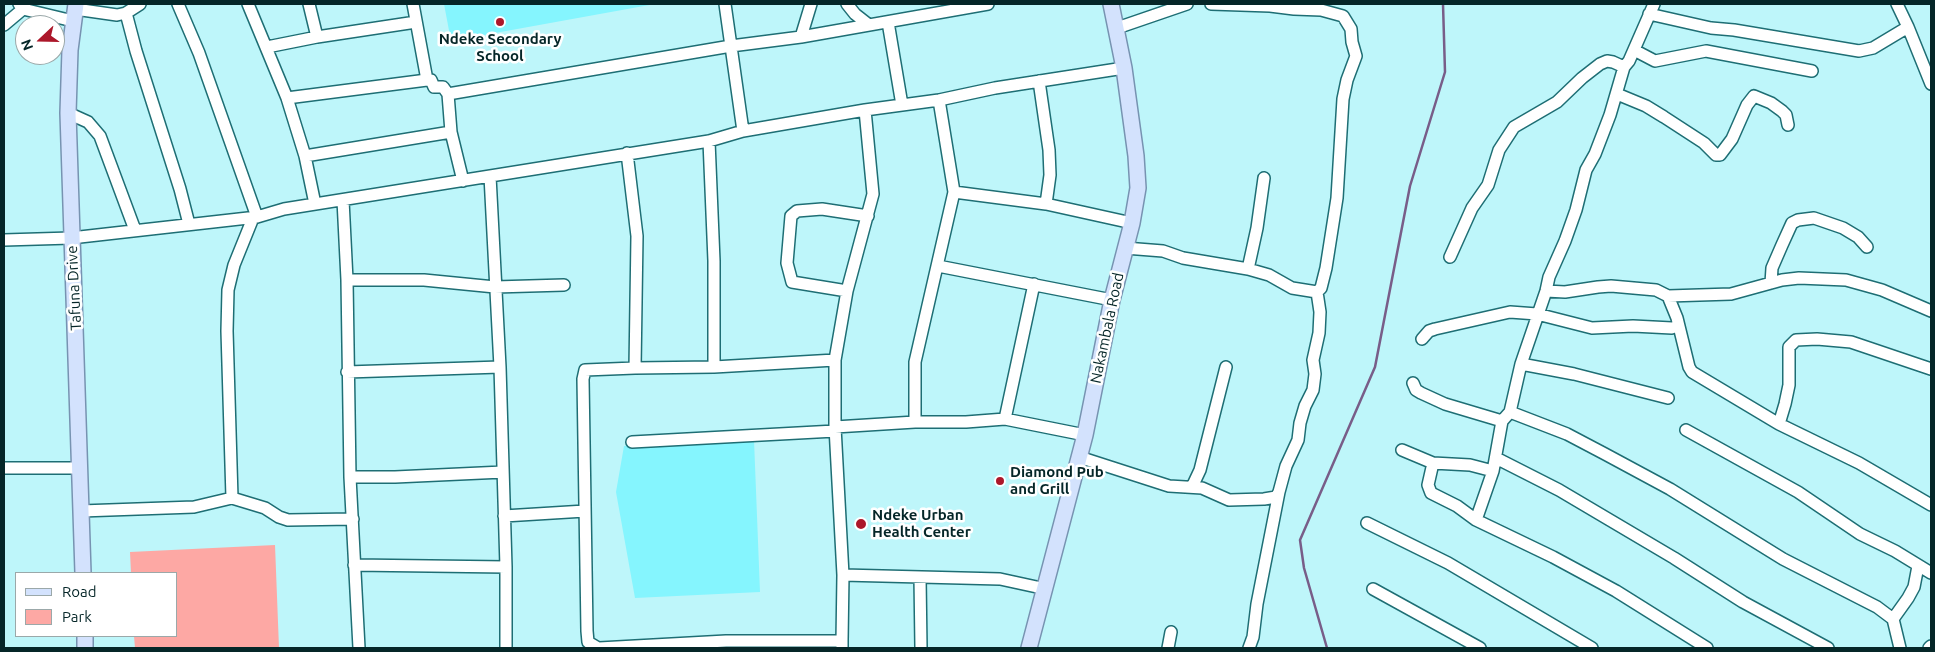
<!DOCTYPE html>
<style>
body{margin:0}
#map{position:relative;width:1935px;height:652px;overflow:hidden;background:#bef6fa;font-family:Ubuntu,sans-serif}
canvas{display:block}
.frame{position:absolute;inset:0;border:5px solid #052628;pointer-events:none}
.legend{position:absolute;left:15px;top:572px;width:162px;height:65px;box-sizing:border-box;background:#fff;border:1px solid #9ba8a9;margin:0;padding:6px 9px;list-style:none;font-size:15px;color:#052628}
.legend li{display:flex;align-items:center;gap:10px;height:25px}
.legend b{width:25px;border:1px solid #9ba8a9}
.north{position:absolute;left:15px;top:15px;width:50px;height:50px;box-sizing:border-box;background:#fff;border:1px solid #9ba8a9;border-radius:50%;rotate:249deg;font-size:14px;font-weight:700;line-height:20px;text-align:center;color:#052628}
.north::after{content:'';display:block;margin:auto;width:18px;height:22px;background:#ac172a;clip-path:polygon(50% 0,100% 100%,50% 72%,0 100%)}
</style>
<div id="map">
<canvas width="1935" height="652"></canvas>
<div class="frame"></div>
<ul class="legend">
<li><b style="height:6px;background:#d3e2fd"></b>Road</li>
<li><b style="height:14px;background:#fda8a4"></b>Park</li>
</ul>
<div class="north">N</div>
</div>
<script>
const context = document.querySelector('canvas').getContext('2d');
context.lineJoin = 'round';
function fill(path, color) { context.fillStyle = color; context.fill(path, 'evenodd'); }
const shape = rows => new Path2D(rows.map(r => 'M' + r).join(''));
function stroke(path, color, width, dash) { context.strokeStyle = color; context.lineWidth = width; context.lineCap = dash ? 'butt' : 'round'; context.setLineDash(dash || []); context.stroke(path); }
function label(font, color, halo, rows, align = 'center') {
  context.font = font + ' Ubuntu,sans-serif'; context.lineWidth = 5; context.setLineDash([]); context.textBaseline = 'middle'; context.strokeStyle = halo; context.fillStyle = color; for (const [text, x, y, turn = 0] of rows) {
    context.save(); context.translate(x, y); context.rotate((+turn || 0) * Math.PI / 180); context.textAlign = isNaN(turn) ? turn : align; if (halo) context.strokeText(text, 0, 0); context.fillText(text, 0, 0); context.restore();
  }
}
const built = shape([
 [444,4,655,4,451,41],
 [754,440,760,592,635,598,616,492,624,446]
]);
const green = shape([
 [275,545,279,648,135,648,134,636,176,636,176,573,131,573,130,552]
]);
const stream = shape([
 [1327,648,1304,568,1300,540,1375,367,1410,186,1445,72,1443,4]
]);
const minor = shape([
 [19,4,23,9,73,21],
 [178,4,199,53,257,217],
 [248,4,287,98,305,156,315,204],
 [309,4,317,37],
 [413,4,427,80,431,80,434,87,443,87,448,94],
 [725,4,743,131],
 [847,4,855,14,869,25],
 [1211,4,1270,6,1294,9,1299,5],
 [1897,4,1908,27,1931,84],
 [75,9,117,15,126,13,140,4],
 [126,13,136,51,180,189,189,224],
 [1649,14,1711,28,1734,30,1859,51,1873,48,1908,27],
 [888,22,902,105],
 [4,25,23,9],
 [1117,28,1187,4],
 [801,37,811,4],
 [267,47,317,37,416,22],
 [1634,50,1655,61,1706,51,1812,71],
 [1039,81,1049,150,1050,175,1046,204],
 [1617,94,1646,106,1664,117,1704,143,1716,155,1720,155,1732,139,1747,105,1754,96,1771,103,1782,111,1786,115,1788,125],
 [287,98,427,80],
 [939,100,954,192,1046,204,1132,223],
 [68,113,88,122,100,136,135,230],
 [709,141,714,261,714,367],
 [627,153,637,236,635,368],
 [305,156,451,132],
 [490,176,500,367,506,567,506,648],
 [463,181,451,132,448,94,731,46,801,37,988,4],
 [343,200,347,280,350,477,359,648],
 [4,240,71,238,257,217,284,209,709,141,743,131,865,110,939,100,995,88,1124,68],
 [1125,248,1163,251,1183,258,1248,269,1269,275,1292,288,1317,292],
 [1450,257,1472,208,1488,185,1499,150,1514,127,1557,102,1582,78,1600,64,1607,61,1613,62,1624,67],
 [938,266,1112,300],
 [1248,269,1257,228,1264,178],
 [347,280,424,280,495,287,564,285],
 [1771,283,1772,268,1782,245,1792,223,1798,220,1814,218,1843,228,1858,237,1867,247],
 [847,291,792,282,787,263,791,216,797,211,822,209,868,216],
 [1546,291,1565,292,1598,287,1611,286,1656,290,1668,296,1731,294,1782,280,1799,278,1846,280,1882,290,1931,311],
 [1668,296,1677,318,1689,367,1692,372,1779,424,1785,404,1789,385,1789,347,1796,340,1817,339,1851,342,1931,369],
 [1422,339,1429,331,1435,329,1510,312,1537,314,1592,328,1633,326,1672,328],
 [1521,364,1574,374,1668,398],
 [347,372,500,367],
 [1413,383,1416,390,1421,393,1445,404,1502,421],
 [1510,412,1567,434,1605,454,1670,489,1783,559,1877,607,1893,619,1900,648],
 [1005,419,1034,284],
 [915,422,915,362,954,192],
 [1779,424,1859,463,1931,505],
 [835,427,915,422,966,422,1005,419,1085,435],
 [1686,430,1798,492,1860,534,1895,551,1931,573],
 [632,442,835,431],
 [1402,450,1433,463,1470,465,1493,471],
 [1079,457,1169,486,1202,488,1229,500,1264,499,1276,497,1279,492],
 [1496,458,1559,490,1674,558,1743,602,1828,648],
 [1433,463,1428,485,1431,493,1457,506,1476,520,1553,557,1616,591,1707,648],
 [4,468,79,468],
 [350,477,395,477,503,472],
 [1192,487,1200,470,1226,367],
 [232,498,227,331,228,290,234,265,253,218],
 [81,511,194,507,232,498,265,508,279,517,288,520,353,519],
 [504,516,585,511],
 [1476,520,1493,471,1502,421,1510,412,1521,364,1546,291,1549,277,1565,241,1576,210,1586,170,1595,154,1610,115,1624,67,1629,61,1654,4],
 [1367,523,1448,563,1592,648],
 [354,565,506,567],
 [843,575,1000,579,1046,589],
 [920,577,921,648],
 [1373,589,1480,648],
 [1893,619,1908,598,1914,587,1918,566],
 [842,641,843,575,835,427,835,360,847,291,873,194,865,110],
 [598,648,588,642,587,631,583,379,585,370,635,368,714,367,835,360],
 [599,648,726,641,842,641,842,647],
 [1168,648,1171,632],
 [1249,648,1253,637,1257,604,1279,492,1286,466,1298,440,1300,423,1305,406,1313,390,1315,374,1313,360,1319,333,1320,312,1317,292,1321,288,1326,268,1337,198,1343,99,1347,80,1356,56,1352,42,1351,29,1343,16,1321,10,1294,9],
 [1929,648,1931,646]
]);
const major = shape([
 [76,4,70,50,68,113,83,573],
 [85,636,85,648],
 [1029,648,1085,435,1112,300,1132,223,1138,188,1136,156,1124,68,1111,4]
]);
const markers = [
 [500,22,5,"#ac172a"],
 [1000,481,5,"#ac172a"],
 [861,524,6,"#ac172a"]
];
const poiNames = [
 ["Ndeke Secondary",500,39,"center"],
 ["School",500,56,"center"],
 ["Diamond Pub",1010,472],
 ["and Grill",1010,489],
 ["Ndeke Urban",872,515],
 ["Health Center",872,532]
];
const streetNames = [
 ["Tafuna Drive",74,288,-93],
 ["Nakambala Road",1107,328,-78]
];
fill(built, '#85f5fe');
fill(green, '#fda8a4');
stroke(stream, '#785d88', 2.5);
stroke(minor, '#1e6e74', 14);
stroke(major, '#7793b1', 18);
stroke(minor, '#fff', 11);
stroke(major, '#d3e2fd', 15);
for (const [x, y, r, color] of markers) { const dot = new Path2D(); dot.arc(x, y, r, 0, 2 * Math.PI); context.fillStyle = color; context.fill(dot); stroke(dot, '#fff', 2); }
label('bold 15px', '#052628', '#fff', poiNames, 'left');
label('15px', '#052628', '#fff', streetNames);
</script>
